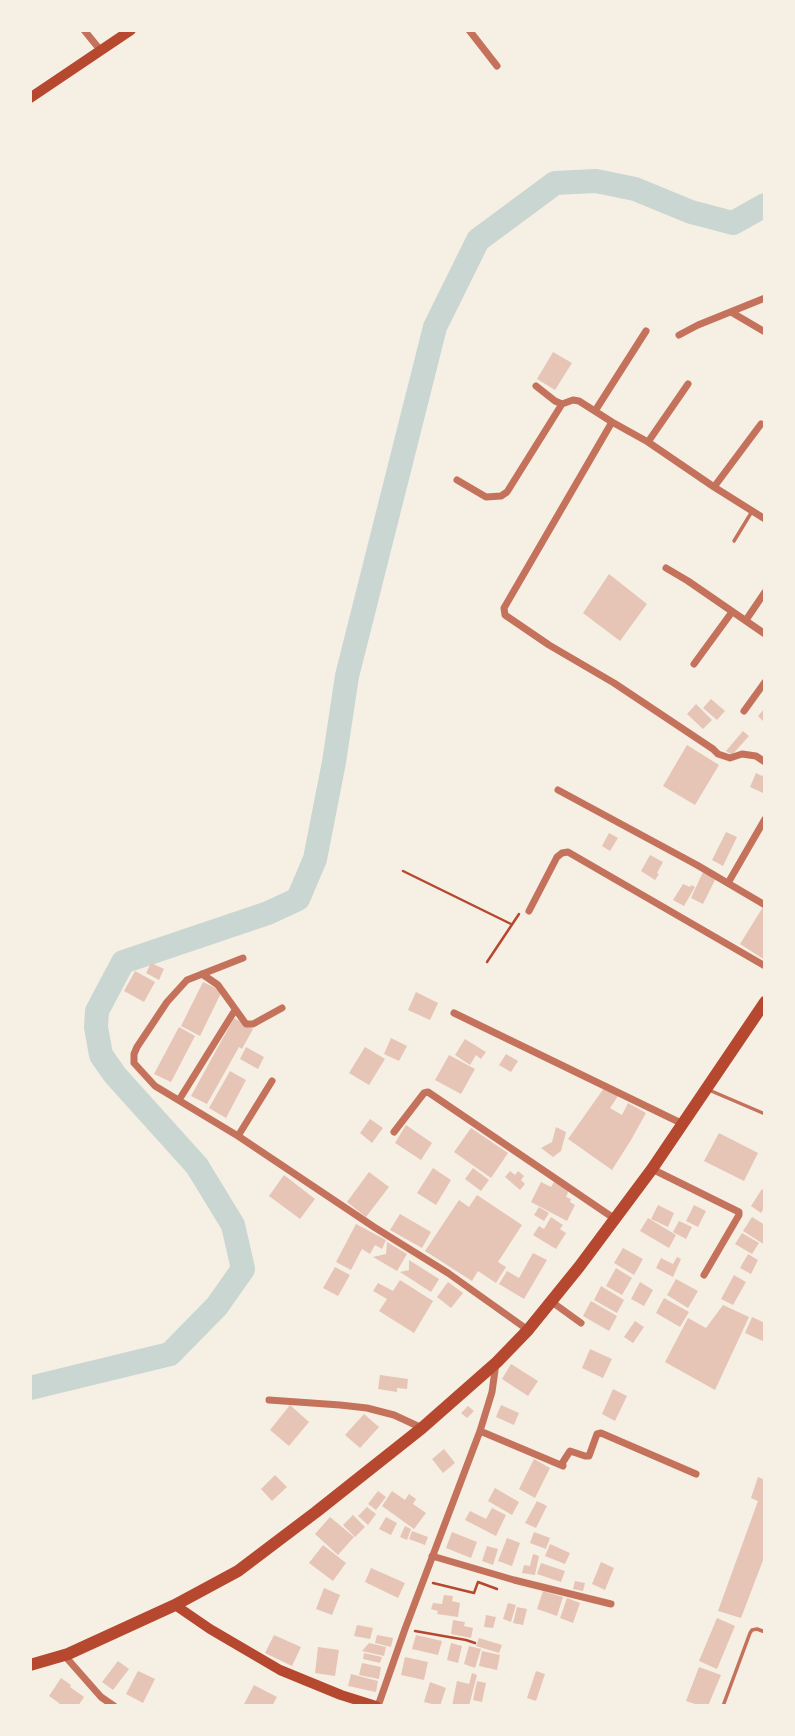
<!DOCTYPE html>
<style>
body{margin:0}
#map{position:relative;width:795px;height:1736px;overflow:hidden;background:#f6efe4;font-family:"Archivo Narrow",sans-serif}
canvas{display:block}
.frame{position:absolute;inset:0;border:32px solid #f6efe4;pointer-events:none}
</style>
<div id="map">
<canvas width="795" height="1736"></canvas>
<div class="frame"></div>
</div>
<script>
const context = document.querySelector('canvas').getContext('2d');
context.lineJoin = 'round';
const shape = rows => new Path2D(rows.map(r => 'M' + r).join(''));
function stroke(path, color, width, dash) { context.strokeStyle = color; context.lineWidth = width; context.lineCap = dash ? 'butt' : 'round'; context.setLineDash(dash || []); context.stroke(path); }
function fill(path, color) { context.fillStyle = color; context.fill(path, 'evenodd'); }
const river = shape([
 [30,1388,170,1354,217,1306,243,1269,233,1225,197,1166,115,1075,101,1055,96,1027,97,1011,123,962,268,913,298,899,315,859,334,762,347,676,435,327,478,240,555,183,596,181,635,189,691,212,733,223,765,205]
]);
const building = shape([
 [553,352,572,363,555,390,537,379],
 [609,574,647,604,620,641,583,613],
 [711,699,725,711,717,720,703,708],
 [696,704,712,720,703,729,687,714],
 [765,708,765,723,758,716],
 [743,731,749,736,732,755,726,751],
 [687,745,719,765,695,805,663,786],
 [765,770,765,789,763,793,750,787,756,773,762,776],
 [726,832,737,837,723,866,712,860],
 [609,833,618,838,610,851,602,846],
 [650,855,663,862,657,873,659,874,655,880,641,871],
 [703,872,716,878,703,904,691,898],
 [683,884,690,887,691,885,695,887,684,906,673,900],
 [763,907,765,909,765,960,740,944],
 [151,963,164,969,159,980,146,973],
 [135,971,155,982,144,1002,124,991],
 [203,982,222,991,200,1036,181,1026],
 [416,992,438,1003,430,1020,408,1010],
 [234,1018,253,1029,242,1049,239,1047,207,1104,191,1096],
 [179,1027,195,1036,171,1082,154,1074],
 [391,1038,407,1046,399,1061,384,1054],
 [465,1039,486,1052,481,1059,476,1055,470,1065,455,1055],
 [246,1047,264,1057,258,1069,240,1059],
 [365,1047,385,1059,369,1085,349,1073],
 [506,1054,518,1061,511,1072,499,1065],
 [449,1055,475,1069,461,1094,435,1080],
 [230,1071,246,1080,226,1118,209,1108],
 [604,1088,618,1096,610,1108,622,1115,628,1103,646,1113,631,1140,612,1170,568,1139],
 [370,1119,383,1128,372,1143,360,1133],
 [406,1125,432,1143,421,1160,395,1143],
 [556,1127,566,1132,561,1151,553,1157,541,1148,552,1142],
 [471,1128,508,1153,491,1178,454,1152],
 [719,1133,758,1153,744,1181,704,1161],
 [433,1168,451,1180,436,1205,417,1193],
 [473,1168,489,1180,481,1191,465,1179],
 [510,1171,515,1175,518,1171,524,1176,521,1180,525,1184,520,1190,505,1177],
 [369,1172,389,1187,366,1217,347,1202],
 [284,1175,315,1199,300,1219,269,1196],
 [541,1182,551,1187,554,1182,569,1190,566,1197,571,1199,570,1202,575,1205,567,1221,531,1202],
 [762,1189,765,1191,765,1206,761,1213,751,1206],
 [477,1195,522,1225,498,1262,506,1267,496,1283,478,1271,472,1281,425,1251,459,1200,469,1207],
 [658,1205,674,1213,668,1227,651,1219],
 [694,1205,706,1211,698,1227,686,1221],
 [539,1207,549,1213,544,1221,534,1215],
 [400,1214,431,1232,422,1248,390,1230],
 [551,1217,563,1225,560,1229,566,1233,556,1249,533,1235,539,1226,544,1229],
 [752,1217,765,1225,765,1245,743,1231],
 [648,1218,676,1235,669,1248,640,1231],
 [679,1221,692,1227,686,1239,673,1232],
 [356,1224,386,1240,382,1249,375,1245,370,1254,362,1249,351,1270,336,1262],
 [742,1233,759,1243,752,1254,735,1244],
 [387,1242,407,1254,397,1271,373,1257,386,1254],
 [623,1248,643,1259,634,1275,614,1263],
 [533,1253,547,1260,524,1299,499,1284,507,1271,519,1278],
 [748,1254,758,1260,751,1274,740,1268],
 [677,1257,681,1259,673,1277,656,1268,661,1258,673,1264],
 [409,1260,439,1279,431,1292,400,1272,409,1270],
 [335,1267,350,1275,338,1296,323,1288],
 [616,1268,632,1278,622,1295,606,1286],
 [734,1275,746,1282,733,1305,721,1299],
 [676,1279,698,1291,688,1308,667,1295],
 [400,1280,433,1301,414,1333,379,1311,387,1299,373,1291,378,1283,393,1291],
 [448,1282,463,1293,451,1308,437,1297],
 [640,1282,653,1290,644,1306,631,1299],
 [601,1286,624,1300,617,1313,594,1300],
 [664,1298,689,1312,680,1327,656,1313],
 [591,1301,617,1316,609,1331,583,1316],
 [723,1305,749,1317,715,1390,665,1362,688,1318,706,1328],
 [752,1317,765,1323,765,1342,745,1333],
 [635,1321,644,1327,633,1343,624,1337],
 [590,1349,612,1359,603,1378,582,1368],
 [511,1364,538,1381,528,1396,502,1379],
 [380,1375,408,1379,407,1389,397,1388,397,1392,378,1389],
 [613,1389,627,1396,615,1421,602,1414],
 [290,1405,309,1422,289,1446,270,1430],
 [501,1405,519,1413,514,1425,496,1417],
 [468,1406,474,1411,467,1418,461,1413],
 [364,1414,379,1427,360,1448,345,1435],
 [444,1449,455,1463,443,1473,432,1459],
 [534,1459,550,1468,535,1498,519,1489],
 [275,1475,287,1487,272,1501,261,1489],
 [758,1477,765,1480,765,1555,741,1618,718,1611,758,1501,751,1498],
 [495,1488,519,1502,512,1515,488,1501],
 [378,1491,386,1497,376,1510,368,1504],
 [392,1491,405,1500,409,1494,416,1499,413,1504,426,1513,414,1529,382,1506],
 [537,1501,547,1506,536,1528,525,1523],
 [367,1507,376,1514,368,1525,358,1516],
 [492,1508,506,1515,496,1536,465,1520,470,1511,486,1519],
 [353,1515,365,1527,355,1537,343,1525],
 [330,1517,354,1537,338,1555,315,1534],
 [386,1517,397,1523,391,1535,379,1529],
 [405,1526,411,1529,407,1540,400,1537],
 [412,1531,428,1537,425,1545,409,1539],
 [452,1532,477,1542,471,1558,446,1548],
 [534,1532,550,1538,546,1549,530,1543],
 [507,1538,520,1543,512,1566,498,1561],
 [550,1544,570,1553,565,1564,545,1556],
 [323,1545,346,1563,333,1581,309,1563],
 [487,1546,498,1549,493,1565,482,1561],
 [533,1554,539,1556,535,1575,522,1573,524,1565,530,1566],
 [601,1562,614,1568,605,1590,592,1584],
 [541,1563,565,1571,561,1582,537,1574],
 [371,1568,405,1583,398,1598,365,1582],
 [575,1581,585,1583,583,1591,573,1589],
 [324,1588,340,1595,332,1615,316,1609],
 [543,1591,563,1597,557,1616,537,1609],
 [444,1595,453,1596,452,1601,460,1603,458,1617,437,1614,438,1611,431,1609,433,1603,442,1604],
 [567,1598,580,1603,573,1623,560,1618],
 [508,1603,516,1605,511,1622,503,1619],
 [517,1607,527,1609,523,1625,513,1623],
 [486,1615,496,1617,493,1628,484,1627],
 [717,1618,735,1626,717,1669,699,1661],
 [453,1620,465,1622,464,1626,473,1628,471,1638,451,1634],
 [357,1625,373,1628,370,1639,354,1636],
 [274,1635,301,1647,292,1666,265,1653],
 [377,1635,393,1638,391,1647,375,1643],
 [416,1635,442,1641,438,1655,412,1649],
 [479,1638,502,1645,499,1653,476,1646],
 [369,1643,386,1647,384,1656,362,1651],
 [451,1643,462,1646,458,1663,447,1660],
 [469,1646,481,1649,475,1668,464,1664],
 [318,1647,339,1650,335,1676,315,1673],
 [482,1651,500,1655,497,1670,479,1666],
 [364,1653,382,1657,380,1663,363,1659],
 [405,1657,428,1662,424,1680,401,1675],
 [118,1661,129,1669,113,1690,102,1682],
 [362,1663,381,1667,379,1679,359,1675],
 [699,1667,721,1675,708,1706,701,1706,686,1701],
 [138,1671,155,1679,143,1703,126,1694],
 [536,1671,545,1674,536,1701,527,1698],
 [472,1673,477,1675,469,1706,452,1706,457,1681,469,1684],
 [351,1674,378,1681,376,1692,348,1686],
 [61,1678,71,1685,70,1687,84,1697,78,1706,61,1706,59,1705,59,1703,49,1696],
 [477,1681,486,1683,482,1702,473,1700],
 [430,1682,446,1688,440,1706,424,1702],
 [254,1685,277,1697,272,1706,243,1706]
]);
const path = shape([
 [403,871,511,924],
 [487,962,519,914],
 [433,1583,474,1593,478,1582,497,1589],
 [415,1631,466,1640,475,1643]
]);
const service = shape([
 [734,541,751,513],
 [709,1090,765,1114],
 [723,1706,750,1633,752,1630,757,1629,765,1632]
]);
const minor = shape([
 [84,30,101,51],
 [469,30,497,66],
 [731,312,765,332],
 [679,335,698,325,765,298],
 [536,386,555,401,562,404],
 [562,404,573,400,579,401,612,422,648,442,714,487,765,519],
 [595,411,646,331],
 [612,422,504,608,505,615,549,645,614,683,713,749,718,754,730,758,742,754,756,756,765,762],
 [648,442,688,384],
 [457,480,486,497,501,496,507,492,562,404],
 [714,487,761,424],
 [666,568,688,581,765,634],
 [746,620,765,592],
 [694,664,732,612],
 [744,711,765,682],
 [558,790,697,865,765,905],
 [728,883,765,819],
 [529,911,557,857,562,853,568,852,765,966],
 [243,958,187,980,167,1002,137,1047,134,1054,134,1063,155,1086,238,1136,374,1227,448,1273,528,1330],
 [202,974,218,985,246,1024,253,1024,282,1008],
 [454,1013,683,1124],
 [179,1100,235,1010],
 [394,1132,424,1093,428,1092,615,1219],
 [238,1136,272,1081],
 [652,1169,739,1212,739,1215,704,1275],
 [552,1302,581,1323],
 [269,1400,340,1405,367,1408,394,1415,422,1428],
 [480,1431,563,1466],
 [561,1465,570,1451,585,1456,589,1456,597,1434,601,1433,696,1474],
 [432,1556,514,1580,611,1604],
 [64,1655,101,1697,114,1706],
 [378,1706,405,1629,480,1431,492,1392,496,1363]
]);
const secondary = shape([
 [30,98,131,30],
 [175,1605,210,1629,280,1670,341,1695,376,1706]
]);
const primary = shape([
 [30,1665,68,1654,175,1605,238,1571,316,1512,422,1428,497,1362,528,1330,579,1267,652,1169,765,1002]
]);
stroke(river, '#c9d6d2', 24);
fill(building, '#e6c5b7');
stroke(path, '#b5482f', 2.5);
stroke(service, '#c5725c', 3.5);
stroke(minor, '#c5725c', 7);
stroke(secondary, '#b5482f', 10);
stroke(primary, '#b5482f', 12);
</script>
